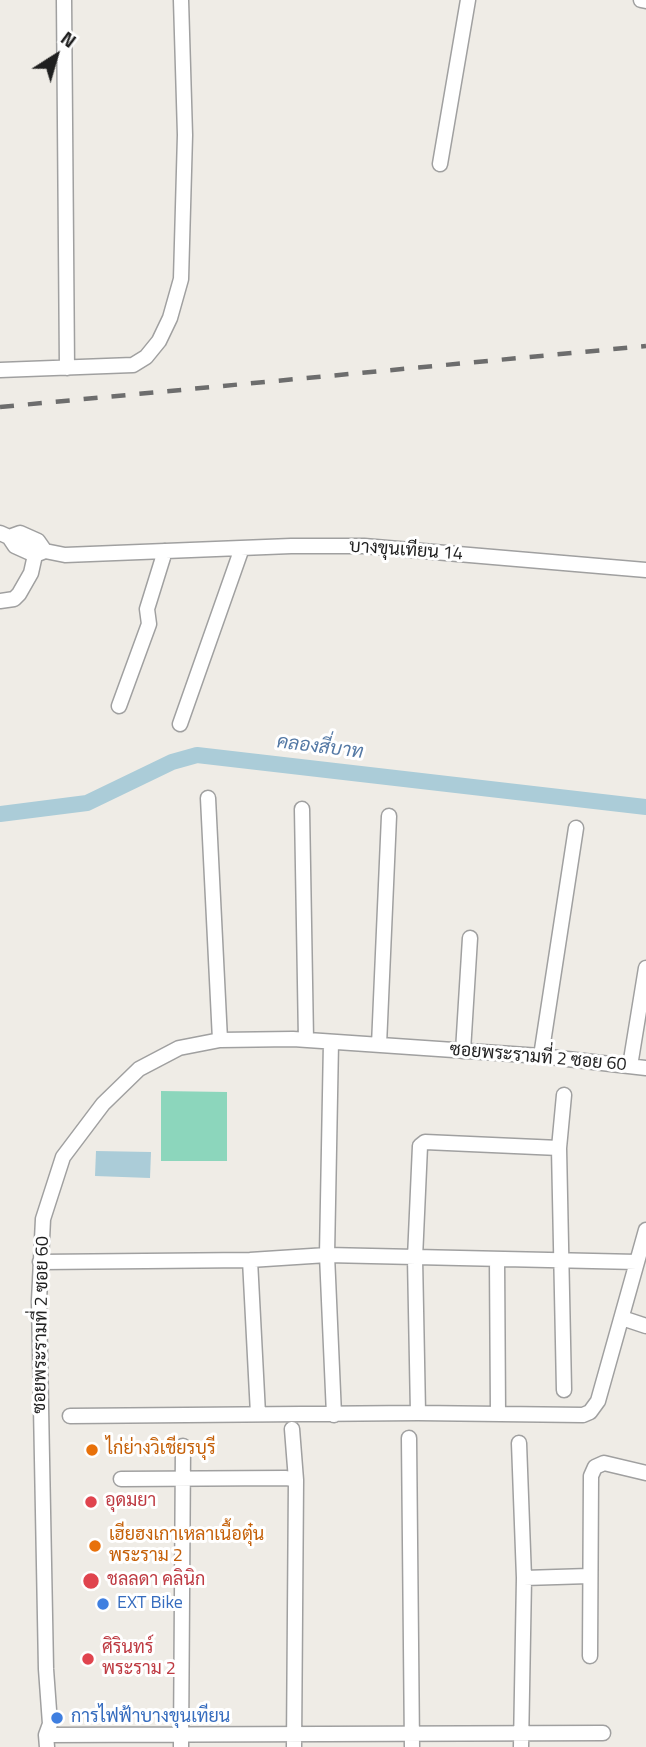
<!DOCTYPE html>
<meta charset="utf-8">
<style>
body{margin:0}
#map{position:relative;width:646px;height:1747px;overflow:hidden;background:#efece6;font-family:"Titillium Web",sans-serif}
canvas{display:block}
.north{position:absolute;left:21px;top:21px;width:70px;height:70px;-webkit-text-stroke:5px #fff;paint-order:stroke;rotate:37deg;font-size:19px;font-weight:700;line-height:28px;text-align:center;color:#1f1f1f}
.north::after{content:'';display:block;margin:auto;width:24px;height:32px;background:#1f1f1f;clip-path:polygon(50% 0,100% 100%,50% 72%,0 100%)}
</style>
<div id="map">
<canvas width="646" height="1747"></canvas>
<div class="north">N</div>
</div>
<script>
const context = document.querySelector('canvas').getContext('2d');
context.lineJoin = 'round';
function fill(path, color) { context.fillStyle = color; context.fill(path, 'evenodd'); }
const shape = rows => new Path2D(rows.map(r => 'M' + r).join(''));
function stroke(path, color, width, dash) { context.strokeStyle = color; context.lineWidth = width; context.lineCap = dash ? 'butt' : 'round'; context.setLineDash(dash || []); context.stroke(path); }
function label(font, color, halo, rows, align = 'center') {
  context.font = font + ' "Titillium Web",Sarabun,sans-serif'; context.lineWidth = 6; context.setLineDash([]); context.textBaseline = 'middle'; context.strokeStyle = halo; context.fillStyle = color; for (const [text, x, y, turn = 0] of rows) {
    context.save(); context.translate(x, y); context.rotate((+turn || 0) * Math.PI / 180); context.textAlign = isNaN(turn) ? turn : align; if (halo) context.strokeText(text, 0, 0); context.fillText(text, 0, 0); context.restore();
  }
}
const pitch = shape([
 [161,1091,227,1092,227,1161,161,1161]
]);
const water = shape([
 [96,1151,151,1152,150,1178,95,1176]
]);
const canal = shape([
 [0,814,87,803,172,762,197,755,646,807]
]);
const street = shape([
 [64,0,67,368],
 [641,0,646,1],
 [440,164,468,0],
 [0,370,133,365,146,357,159,341,170,318,181,279,185,135,181,0],
 [0,533,9,537,15,546,35,555,45,551,65,555,291,546,364,546,646,570],
 [9,537,20,533,38,541,45,551],
 [0,601,14,599,19,594,31,573,35,555],
 [119,706,149,624,147,609,165,551],
 [180,724,242,548],
 [208,798,220,1040],
 [302,809,306,1040],
 [331,1042,327,1255,334,1415],
 [379,1045,389,816],
 [463,1051,470,938],
 [541,1056,576,828],
 [630,1066,646,968],
 [564,1095,559,1148,564,1390],
 [497,1259,498,1414],
 [250,1260,258,1414],
 [40,1262,250,1260,327,1255,637,1262],
 [622,1318,646,1326],
 [418,1413,415,1258,420,1146,425,1142,559,1148],
 [70,1416,418,1413,583,1415,590,1412,598,1401,646,1230],
 [292,1429,296,1480],
 [409,1438,412,1747],
 [519,1443,524,1578,521,1747],
 [121,1479,286,1478,296,1480,294,1747],
 [524,1578,589,1576],
 [590,1656,591,1476,595,1467,604,1463,646,1473],
 [46,1735,603,1733],
 [47,1747,46,1735,50,1724,46,1669,39,1301,43,1219,63,1157,103,1104,139,1069,179,1048,220,1040,293,1039,541,1056,646,1068],
 [181,1747,183,1446]
]);
const rail = shape([
 [0,407,646,346]
]);
const markers = [
 [92,1450,7,"#e8710a"],
 [91,1502,7,"#e0444e"],
 [95,1546,7,"#e8710a"],
 [91,1581,9,"#e0444e"],
 [103,1604,7,"#3f7fe0"],
 [88,1659,7,"#e0444e"],
 [57,1718,7,"#3f7fe0"]
];
const streetNames = [
 ["บางขุนเทียน 14",406,551,4],
 ["ซอยพระรามที่ 2 ซอย 60",538,1058,5],
 ["ซอยพระรามที่ 2 ซอย 60",42,1325,-89]
];
const foodNames = [
 ["ไก่ย่างวิเชียรบุรี",106,1450],
 ["เฮียฮงเกาเหลาเนื้อตุ๋น",109,1536],
 ["พระราม 2",109,1557]
];
const healthNames = [
 ["อุดมยา",105,1502],
 ["ชลลดา คลินิก",107,1581],
 ["ศิรินทร์",102,1649],
 ["พระราม 2",102,1670]
];
const shopNames = [
 ["EXT Bike",117,1604],
 ["การไฟฟ้าบางขุนเทียน",71,1718]
];
const waterNames = [
 ["คลองสี่บาท",320,748,7]
];
fill(pitch, '#8cd6bc');
fill(water, '#abccd8');
stroke(canal, '#abccd8', 16);
stroke(street, '#a0a0a0', 17);
stroke(street, '#fff', 14);
stroke(rail, '#6d6d6d', 4.5, [14, 14]);
for (const [x, y, r, color] of markers) { const dot = new Path2D(); dot.arc(x, y, r, 0, 2 * Math.PI); context.fillStyle = color; context.fill(dot); stroke(dot, '#fff', 2.5); }
label('18px', '#1f1f1f', '#fff', streetNames);
label('18px', '#c56008', '#fff', foodNames, 'left');
label('18px', '#be3a42', '#fff', healthNames, 'left');
label('18px', '#366cbe', '#fff', shopNames, 'left');
label('italic 19px', '#5479a5', '#fff', waterNames);
</script>
